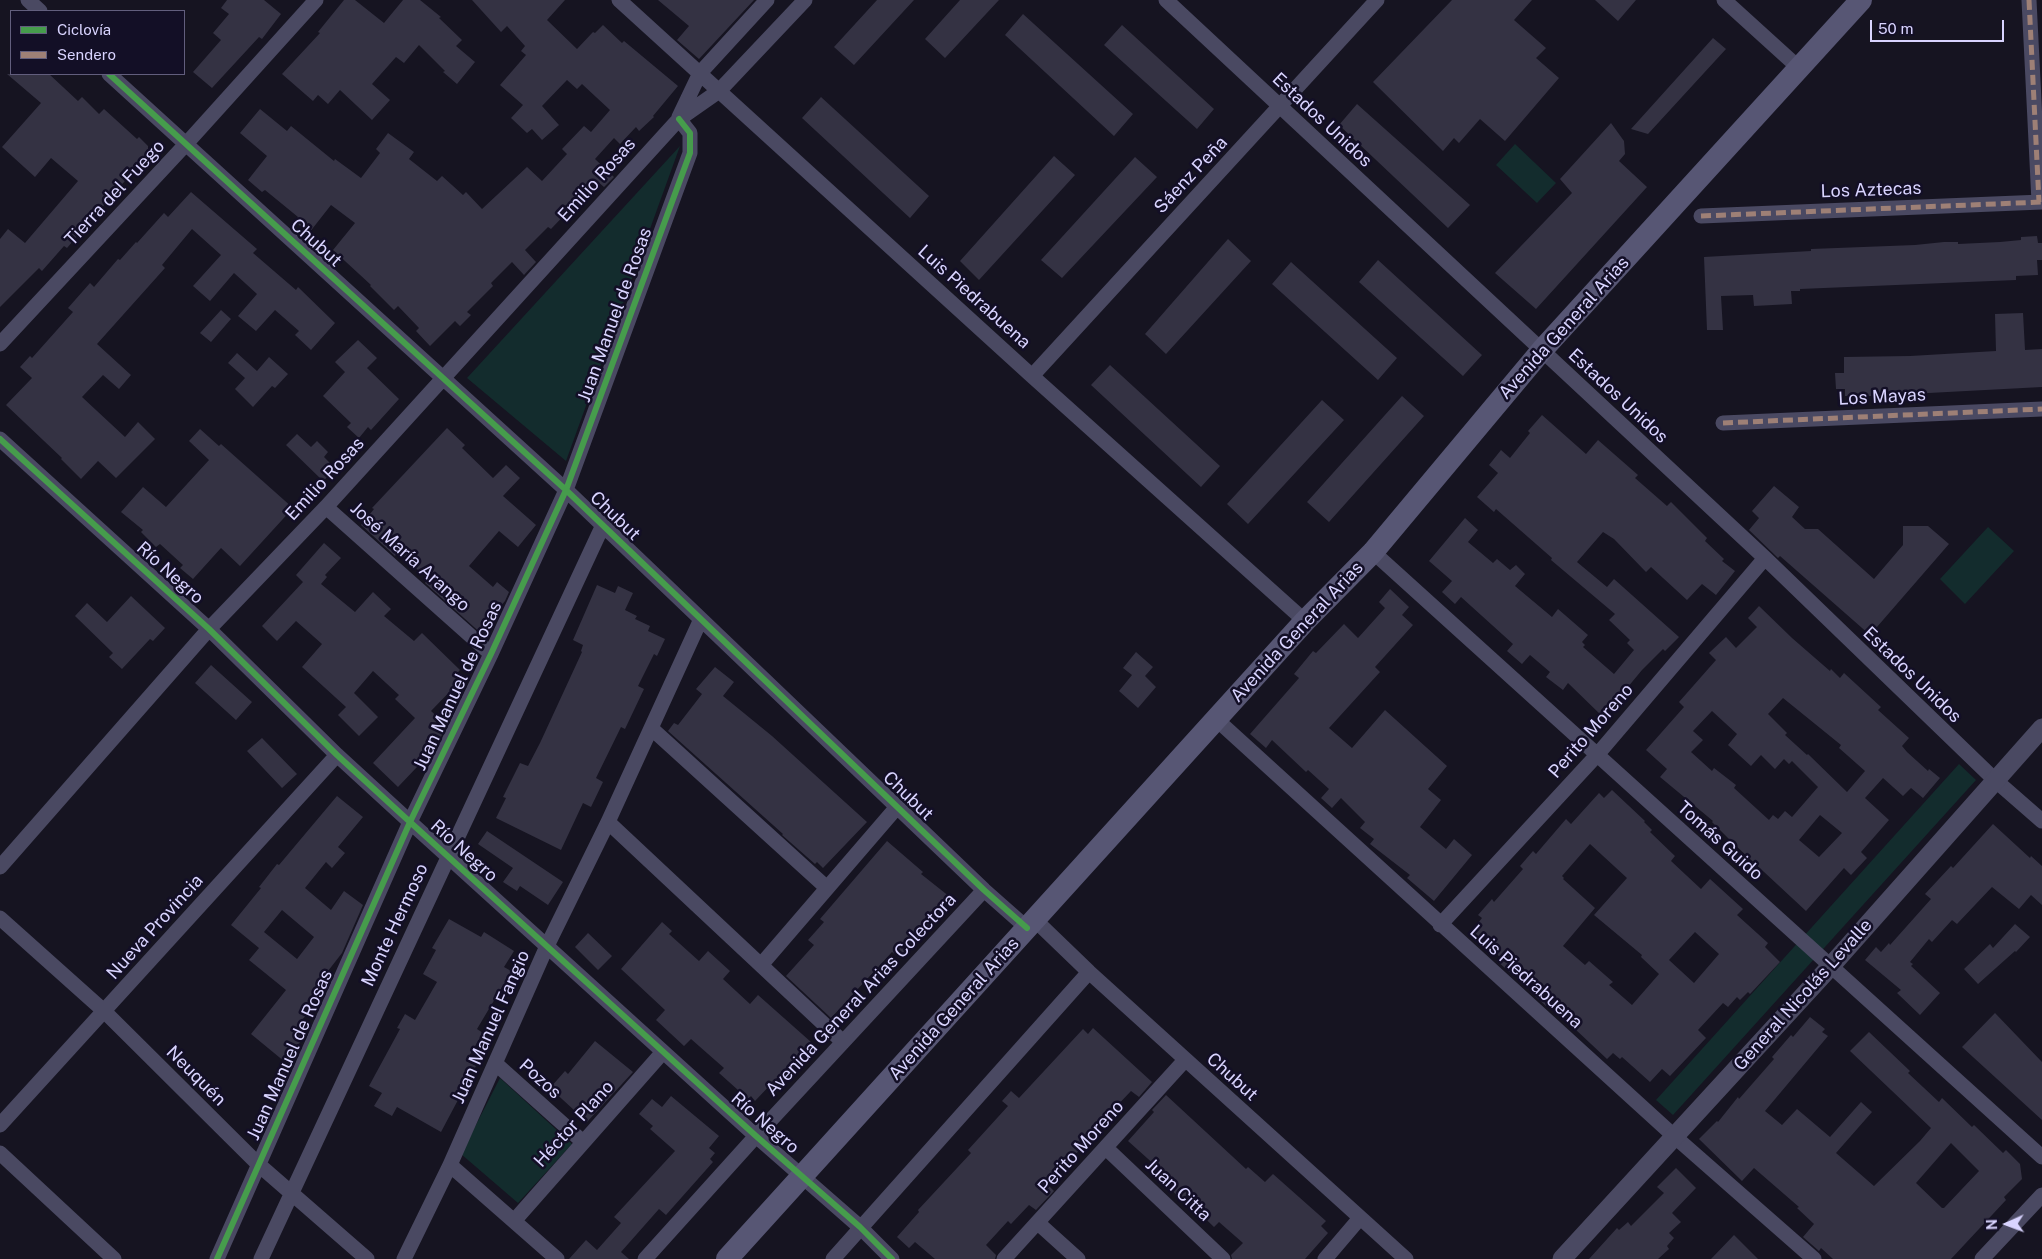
<!DOCTYPE html>
<meta charset="utf-8">
<style>
body{margin:0}
#map{position:relative;width:2042px;height:1259px;overflow:hidden;background:#161421;font-family:"Public Sans",sans-serif}
canvas{display:block}
.legend{position:absolute;left:10px;top:10px;width:175px;height:65px;box-sizing:border-box;background:#130f26;border:1px solid #625e7d;margin:0;padding:6px 9px;list-style:none;font-size:15px;color:#d9d4ff}
.legend li{display:flex;align-items:center;gap:10px;height:25px}
.legend b{width:25px;border:1px solid #625e7d}
.north{position:absolute;left:1982px;top:1199px;width:50px;height:50px;-webkit-text-stroke:4px #130f26;paint-order:stroke;rotate:268deg;font-size:14px;font-weight:700;line-height:20px;text-align:center;color:#d9d4ff}
.north::after{content:'';display:block;margin:auto;width:18px;height:22px;background:#d9d4ff;clip-path:polygon(50% 0,100% 100%,50% 72%,0 100%)}
.scale{position:absolute;left:1870px;top:20px;width:134px;height:22px;box-sizing:border-box;border:2px solid #d9d4ff;border-top:0;padding-left:6px;font-size:15px;line-height:18px;white-space:nowrap;color:#d9d4ff;-webkit-text-stroke:4px #130f26;paint-order:stroke}
</style>
<div id="map">
<canvas width="2042" height="1259"></canvas>
<ul class="legend">
<li><b style="height:6px;background:#469c4c"></b>Ciclovía</li>
<li><b style="height:6px;background:#9e8076"></b>Sendero</li>
</ul>
<div class="north">N</div>
<div class="scale">50 m</div>
</div>
<script>
const context = document.querySelector('canvas').getContext('2d');
context.lineJoin = 'round';
function fill(path, color) { context.fillStyle = color; context.fill(path, 'evenodd'); }
const shape = rows => new Path2D(rows.map(r => 'M' + r).join(''));
function stroke(path, color, width, dash) { context.strokeStyle = color; context.lineWidth = width; context.lineCap = dash ? 'butt' : 'round'; context.setLineDash(dash || []); context.stroke(path); }
function label(font, color, halo, rows, align = 'center') {
  context.font = font + ' "Public Sans",sans-serif'; context.lineWidth = 5; context.setLineDash([]); context.textBaseline = 'middle'; context.strokeStyle = halo; context.fillStyle = color; for (const [text, x, y, turn = 0] of rows) {
    context.save(); context.translate(x, y); context.rotate((+turn || 0) * Math.PI / 180); context.textAlign = isNaN(turn) ? turn : align; if (halo) context.strokeText(text, 0, 0); context.fillText(text, 0, 0); context.restore();
  }
}
const green = shape([
 [1515,144,1556,183,1537,203,1496,165],
 [680,146,566,461,467,378],
 [1988,527,2014,551,1965,604,1940,579],
 [1959,764,1976,780,1673,1115,1656,1100],
 [500,1078,572,1144,518,1203,461,1154]
]);
const building = shape([
 [227,0,264,0,281,14,262,39,259,37,212,88,193,72,221,40,213,33,229,14,221,8],
 [344,0,355,0,384,23,403,0,420,0,441,17,439,18,462,40,456,46,475,62,457,84,443,72,445,71,419,45,404,63,396,57,372,84,390,100,372,120,340,90,328,104,318,95,313,101,282,74,320,33,318,32],
 [472,0,565,0,547,20,577,49,593,32,595,33,603,25,622,43,624,41,678,86,653,116,654,117,639,131,636,127,620,144,614,138,595,159,614,177,604,187,597,181,551,229,548,227,525,250,536,262,524,275,512,262,491,283,493,286,467,312,471,315,460,326,455,321,430,346,416,331,419,328,398,306,394,310,370,286,371,285,333,250,355,223,331,205,309,233,294,221,298,217,265,190,262,192,248,180,267,156,240,133,260,109,287,131,291,126,334,161,335,159,361,178,380,153,376,149,388,133,414,152,409,159,437,181,442,176,463,195,466,192,482,209,527,167,542,181,567,154,562,149,584,126,591,132,610,110,582,84,577,89,567,80,542,106,559,125,542,140,532,129,527,133,511,118,523,105,500,85,526,55,521,51,525,46,507,26,501,32],
 [658,0,754,0,699,59,677,40,689,26],
 [877,0,914,0,854,65,834,47],
 [960,0,999,0,945,58,925,39],
 [1452,0,1532,0,1514,20,1546,48,1536,58,1559,78,1505,141,1480,119,1459,143,1454,138,1443,151,1373,82],
 [1595,0,1636,0,1618,21],
 [1023,14,1133,114,1114,136,1005,35],
 [1122,25,1214,109,1197,129,1104,45],
 [1713,38,1726,49,1648,134,1631,129],
 [7,74,49,74,78,101,82,97,99,114,104,109,137,139,139,137,148,146,148,159,139,169,137,167,67,248,64,246,42,271,39,268,0,307,0,239,8,229,25,243,78,181,51,158,35,177,2,147,41,103],
 [821,97,929,196,910,218,802,118],
 [1357,104,1470,205,1448,228,1339,125],
 [1611,123,1624,141,1625,154,1619,161,1647,187,1536,309,1495,273,1572,193,1560,179],
 [1054,156,1075,175,979,280,960,261],
 [1135,157,1157,177,1062,278,1041,260],
 [191,192,257,249,253,253,296,290,298,287,335,323,311,350,295,335,299,331,275,310,256,331,238,316,257,294,234,273,210,301,193,286,221,255,192,229,162,265,165,268,97,344,131,375,119,389,103,375,82,397,125,437,138,422,155,439,116,478,98,461,81,479,61,459,62,458,6,405,32,378,20,367,30,356,32,358,73,312,68,308,90,283,94,287,118,259,120,260,136,242,137,243,164,213,168,217],
 [2037,236,2038,243,2042,243,2042,260,2037,260,2038,275,2016,276,2016,280,1800,289,1800,291,1791,291,1792,304,1754,306,1753,295,1721,296,1723,330,1707,330,1704,257,1811,251,1811,249,1915,245,1944,242,1958,242,1958,244,2000,242,2021,240,2021,237],
 [1228,239,1251,261,1166,354,1145,334],
 [1378,260,1482,355,1463,376,1359,282],
 [1291,262,1397,358,1378,380,1272,284],
 [221,310,231,319,211,342,200,333],
 [2023,313,2025,350,2042,349,2042,387,1872,396,1845,396,1845,389,1836,389,1835,373,1844,373,1844,357,1910,356,1996,351,1995,314],
 [358,340,377,358,367,368,399,399,371,430,368,427,359,438,347,427,351,423,323,396,345,372,335,362],
 [237,353,257,371,269,357,288,374,275,388,272,386,253,407,235,389,245,378,228,363],
 [1110,365,1220,466,1201,487,1091,385],
 [1402,396,1424,416,1329,522,1307,502],
 [1322,400,1344,420,1248,524,1227,504],
 [1542,415,1586,454,1598,440,1638,475,1635,478,1667,506,1671,502,1707,538,1705,541,1724,559,1722,561,1735,571,1716,595,1702,584,1687,600,1651,567,1646,572,1614,539,1603,532,1577,562,1607,587,1614,579,1679,637,1665,651,1663,649,1642,670,1603,717,1568,683,1563,690,1546,677,1550,672,1530,655,1522,664,1507,651,1513,644,1461,597,1455,604,1442,592,1452,581,1429,561,1465,518,1478,530,1468,542,1493,563,1497,559,1510,570,1516,565,1525,574,1515,586,1552,617,1558,609,1588,635,1582,642,1585,645,1583,647,1614,674,1634,650,1627,643,1630,640,1609,620,1615,614,1551,560,1552,558,1496,509,1494,512,1477,497,1498,473,1489,465,1501,450,1510,458,1530,433,1528,431],
 [447,428,465,445,462,448,493,478,506,465,520,478,503,496,536,525,518,547,499,531,469,566,493,587,497,582,509,592,505,601,494,614,498,617,494,624,484,636,425,583,428,579,398,552,395,556,361,525,374,509,372,508],
 [200,429,219,446,221,444,293,508,240,566,221,548,193,579,180,568,183,565,160,544,156,547,141,532,143,530,121,512,143,487,166,507,209,460,189,441],
 [297,434,311,447,317,441,328,452,324,457,336,469,323,481,286,445],
 [1774,486,1799,507,1792,517,1805,529,1818,529,1874,579,1903,545,1903,526,1928,526,1949,544,1870,635,1780,556,1778,558,1749,530,1759,518,1752,511],
 [324,543,341,558,325,575,327,577,321,584,355,612,373,592,391,609,384,616,414,641,422,633,460,670,455,675,461,680,431,711,446,725,441,737,434,744,435,748,398,787,373,763,415,718,395,699,399,695,373,671,354,693,378,717,359,736,338,715,346,707,302,667,322,644,296,621,277,641,262,626,303,582,296,575],
 [597,585,615,593,618,586,633,593,625,610,637,616,635,619,650,626,648,631,665,639,657,656,654,654,638,686,644,689,625,729,621,727,596,778,603,782,591,807,583,803,561,850,496,818,506,798,503,797,520,763,528,766,540,743,582,652,581,651,583,645,573,640],
 [1390,589,1409,607,1402,615,1413,625,1375,667,1380,672,1329,728,1352,748,1385,710,1447,766,1428,789,1441,800,1420,827,1446,849,1454,839,1472,855,1434,901,1407,878,1410,875,1370,844,1374,839,1360,828,1365,822,1341,798,1332,808,1321,798,1329,789,1308,770,1306,772,1272,740,1266,748,1250,734,1299,678,1294,674,1313,651,1316,653,1344,624,1358,638,1385,608,1379,602],
 [131,596,165,628,153,641,150,639,122,669,109,657,113,653,75,616,87,603,107,622],
 [1759,606,1792,638,1830,671,1831,669,1840,678,1844,673,1881,707,1878,710,1909,738,1902,746,1907,752,1928,771,1929,769,1940,778,1923,798,1911,788,1903,796,1883,778,1865,798,1889,820,1861,852,1867,858,1851,875,1844,868,1806,911,1735,845,1712,822,1713,821,1660,777,1667,769,1646,750,1684,707,1679,702,1716,660,1709,653,1726,637,1736,648,1757,627,1748,618],
 [1783,698,1841,745,1839,748,1865,771,1847,792,1808,754,1807,755,1785,735,1787,733,1768,714],
 [1712,711,1737,734,1728,745,1751,766,1761,755,1775,769,1784,759,1789,764,1792,761,1818,787,1792,817,1785,811,1778,819,1773,815,1769,820,1734,788,1736,785,1714,768,1712,771,1691,752,1703,740,1693,731],
 [1820,815,1842,833,1819,857,1799,840],
 [1136,652,1153,667,1145,676,1156,687,1138,708,1119,691,1132,675,1123,668],
 [211,665,252,702,236,720,195,683],
 [715,667,734,682,723,696,772,736,867,822,823,868,817,862,815,864,782,835,783,834,668,731,674,723,678,725,702,694,696,689],
 [262,738,297,774,282,788,247,751],
 [1612,790,1645,821,1644,822,1652,830,1650,832,1675,856,1671,861,1701,889,1710,879,1743,909,1737,915,1768,943,1765,947,1780,962,1750,994,1748,992,1740,1000,1737,997,1728,1007,1723,1003,1698,1030,1706,1038,1670,1076,1662,1069,1650,1082,1622,1057,1620,1059,1613,1053,1607,1059,1575,1029,1578,1026,1550,1002,1546,1006,1535,996,1544,987,1521,966,1513,975,1497,961,1500,957,1471,932,1482,918,1478,915,1492,899,1494,902,1523,869,1520,866,1533,851,1536,854,1566,819,1571,824,1599,793,1604,798],
 [1590,844,1627,878,1594,915,1642,955,1641,957,1659,974,1632,1005,1609,985,1613,982,1589,961,1585,965,1563,946,1595,908,1563,879,1564,878,1562,876],
 [1695,932,1719,954,1694,983,1669,960],
 [337,796,363,817,338,847,345,853,332,868,326,862,305,888,331,910,344,891,363,905,342,953,321,980,328,985,325,992,302,1020,309,1026,305,1036,285,1062,251,1034,286,990,249,960,259,948,231,925,261,888,259,887,277,864,279,865],
 [282,910,314,937,297,959,264,932],
 [1993,824,2030,858,2031,856,2042,866,2042,905,2031,895,2019,909,1992,887,1957,924,1952,920,1932,942,1929,939,1910,962,1913,964,1911,966,1940,993,1920,1015,1897,993,1901,990,1865,960,1876,947,1881,952,1889,943,1890,945,1931,899,1925,894,1951,866,1953,868],
 [487,831,563,882,548,905,520,886,517,891,503,882,513,868,478,844],
 [887,841,923,872,921,874,950,897,944,904,948,907,938,920,936,919,924,933,922,931,899,958,892,952,831,1018,786,976,814,945,808,940,824,922,820,919],
 [449,919,481,937,484,932,514,951,504,967,520,976,510,992,502,987,477,1029,483,1033,466,1061,476,1066,441,1132,397,1107,392,1116,374,1106,382,1093,369,1086,400,1029,397,1028,405,1014,415,1020,437,982,423,974,436,950,432,948],
 [662,922,672,931,669,934,699,961,708,951,730,971,723,979,750,1004,758,995,811,1042,755,1101,751,1096,748,1099,719,1073,724,1068,691,1039,684,1046,656,1020,665,1010,621,969],
 [2015,924,2030,937,2016,952,2015,951,1978,984,1964,969,1990,944,1993,948],
 [588,933,612,956,598,970,575,947],
 [1995,1013,2042,1062,2042,1120,1962,1047],
 [1810,1017,1825,1029,1822,1032,1828,1036,1765,1111,1782,1125,1797,1109,1830,1137,1861,1102,1872,1112,1836,1153,1874,1186,1920,1141,1931,1128,1850,1051,1869,1032,1910,1071,1908,1073,1939,1102,1942,1098,1972,1127,1974,1125,2003,1153,2006,1150,2020,1164,2022,1179,2004,1197,2006,1200,1951,1259,1833,1259,1821,1248,1819,1251,1803,1237,1814,1224,1797,1208,1799,1207,1754,1168,1742,1181,1699,1139,1717,1121,1718,1122,1738,1097,1739,1099,1774,1059,1772,1057,1791,1035,1793,1037],
 [1951,1143,1979,1171,1944,1208,1942,1208,1916,1183],
 [1093,1028,1152,1082,1139,1097,1131,1091,1113,1110,1111,1108,1090,1131,1094,1135,1047,1184,1054,1191,1036,1210,1029,1205,1011,1224,1008,1221,986,1245,996,1255,995,1259,935,1259,915,1242,909,1248,897,1237,919,1212,918,1210,971,1153,968,1150,1008,1106,1002,1101,1011,1091,1019,1098,1083,1029,1088,1034],
 [595,1041,633,1072,587,1122,550,1088,565,1071,568,1074],
 [1166,1095,1246,1169,1248,1167,1265,1182,1273,1174,1326,1221,1321,1226,1328,1233,1305,1259,1232,1259,1231,1255,1243,1243,1219,1222,1214,1227,1189,1203,1187,1205,1161,1180,1166,1175,1128,1141,1154,1112,1152,1110],
 [671,1096,719,1136,709,1148,715,1153,710,1159,713,1162,666,1215,659,1209,621,1252,629,1259,569,1259,586,1240,597,1250,621,1223,614,1217,675,1151,650,1129,653,1126,639,1114,652,1099,662,1107],
 [1676,1168,1696,1188,1672,1213,1681,1222,1669,1233,1674,1238,1667,1246,1669,1249,1658,1259,1589,1259,1617,1228,1619,1230,1628,1222,1631,1226,1664,1193,1657,1187],
 [1734,1235,1758,1259,1711,1259]
]);
const minor = shape([
 [28,0,40,11],
 [619,0,1032,376,1305,621],
 [1166,0,1765,558,1995,780,2042,821],
 [1724,0,1799,68],
 [2029,0,2039,202],
 [109,74,566,490,984,890,1027,928],
 [679,117,700,73,767,0],
 [1701,216,2042,202],
 [0,344,186,144,316,0],
 [1032,376,1377,0],
 [1723,423,2042,409],
 [0,439,209,629,337,755,410,822,756,1136,860,1227,892,1259],
 [326,507,491,654],
 [1373,552,2042,1157],
 [1216,719,1674,1136,1814,1259],
 [651,728,827,888],
 [608,822,843,1042],
 [0,867,209,629,326,507,679,119,719,91,805,0],
 [0,918,104,1011,258,1164,367,1259],
 [1035,920,1089,972,1406,1259],
 [1440,925,1597,755,1765,558],
 [761,965,897,807],
 [495,1063,583,1142],
 [0,1125,337,755],
 [1106,1148,1223,1259],
 [0,1153,114,1259],
 [450,1165,557,1259],
 [514,1221,663,1052],
 [1038,1223,1078,1259],
 [217,1259,410,822,491,654,566,490,690,153,690,133,679,119],
 [261,1259,603,525],
 [404,1259,450,1165,547,946,608,822,701,619],
 [645,1259,756,1136,984,890],
 [833,1259,1089,972],
 [1004,1259,1185,1060],
 [1325,1259,1360,1218],
 [1982,1259,2042,1195]
]);
const tertiary = shape([
 [1562,1259,1830,967,2042,728]
]);
const secondary = shape([
 [727,1259,1305,621,1373,552,1542,350,1861,0]
]);
const quiet = shape([
 [2029,0,2039,202],
 [1701,216,2042,202],
 [1723,423,2042,409]
]);
const cycleway = shape([
 [109,74,566,490,984,890,1027,928],
 [0,439,209,629,337,755,410,822,756,1136,860,1227,892,1259],
 [217,1259,410,822,491,654,566,490,690,153,690,133,679,119]
]);
const streetNames = [
 ["Estados Unidos",1322,120,43],
 ["Sáenz Peña",1191,175,-47],
 ["Emilio Rosas",597,180,-48],
 ["Los Aztecas",1871,190,-2],
 ["Tierra del Fuego",115,193,-47],
 ["Chubut",316,243,42],
 ["Luis Piedrabuena",974,297,42],
 ["Juan Manuel de Rosas",615,315,-70],
 ["Avenida General Arias",1564,328,-48],
 ["Estados Unidos",1618,396,43],
 ["Los Mayas",1882,397,-3],
 ["Emilio Rosas",325,479,-47],
 ["Chubut",615,516,44],
 ["José María Arango",410,557,42],
 ["Río Negro",170,573,42],
 ["Avenida General Arias",1297,632,-47],
 ["Estados Unidos",1912,675,44],
 ["Juan Manuel de Rosas",458,686,-65],
 ["Perito Moreno",1591,731,-49],
 ["Chubut",908,796,44],
 ["Tomás Guido",1720,841,42],
 ["Río Negro",464,851,42],
 ["Monte Hermoso",395,925,-65],
 ["Nueva Provincia",155,927,-48],
 ["Luis Piedrabuena",1526,977,42],
 ["Avenida General Arias Colectora",861,995,-47],
 ["General Nicolás Levalle",1803,995,-48],
 ["Avenida General Arias",954,1009,-48],
 ["Juan Manuel Fangio",491,1027,-66],
 ["Juan Manuel de Rosas",290,1055,-66],
 ["Neuquén",196,1076,45],
 ["Chubut",1232,1077,42],
 ["Pozos",540,1079,42],
 ["Río Negro",765,1123,41],
 ["Héctor Plano",574,1124,-48],
 ["Perito Moreno",1081,1147,-48],
 ["Juan Citta",1178,1190,43]
];
fill(green, '#132c2d');
fill(building, '#343243');
stroke(minor, '#4a4962', 15);
stroke(tertiary, '#4a4962', 19);
stroke(secondary, '#575674', 22);
stroke(quiet, '#9e8076', 5, [10, 5]);
stroke(cycleway, '#469c4c', 6);
label('18px', '#d9d4ff', '#130f26', streetNames);
</script>
